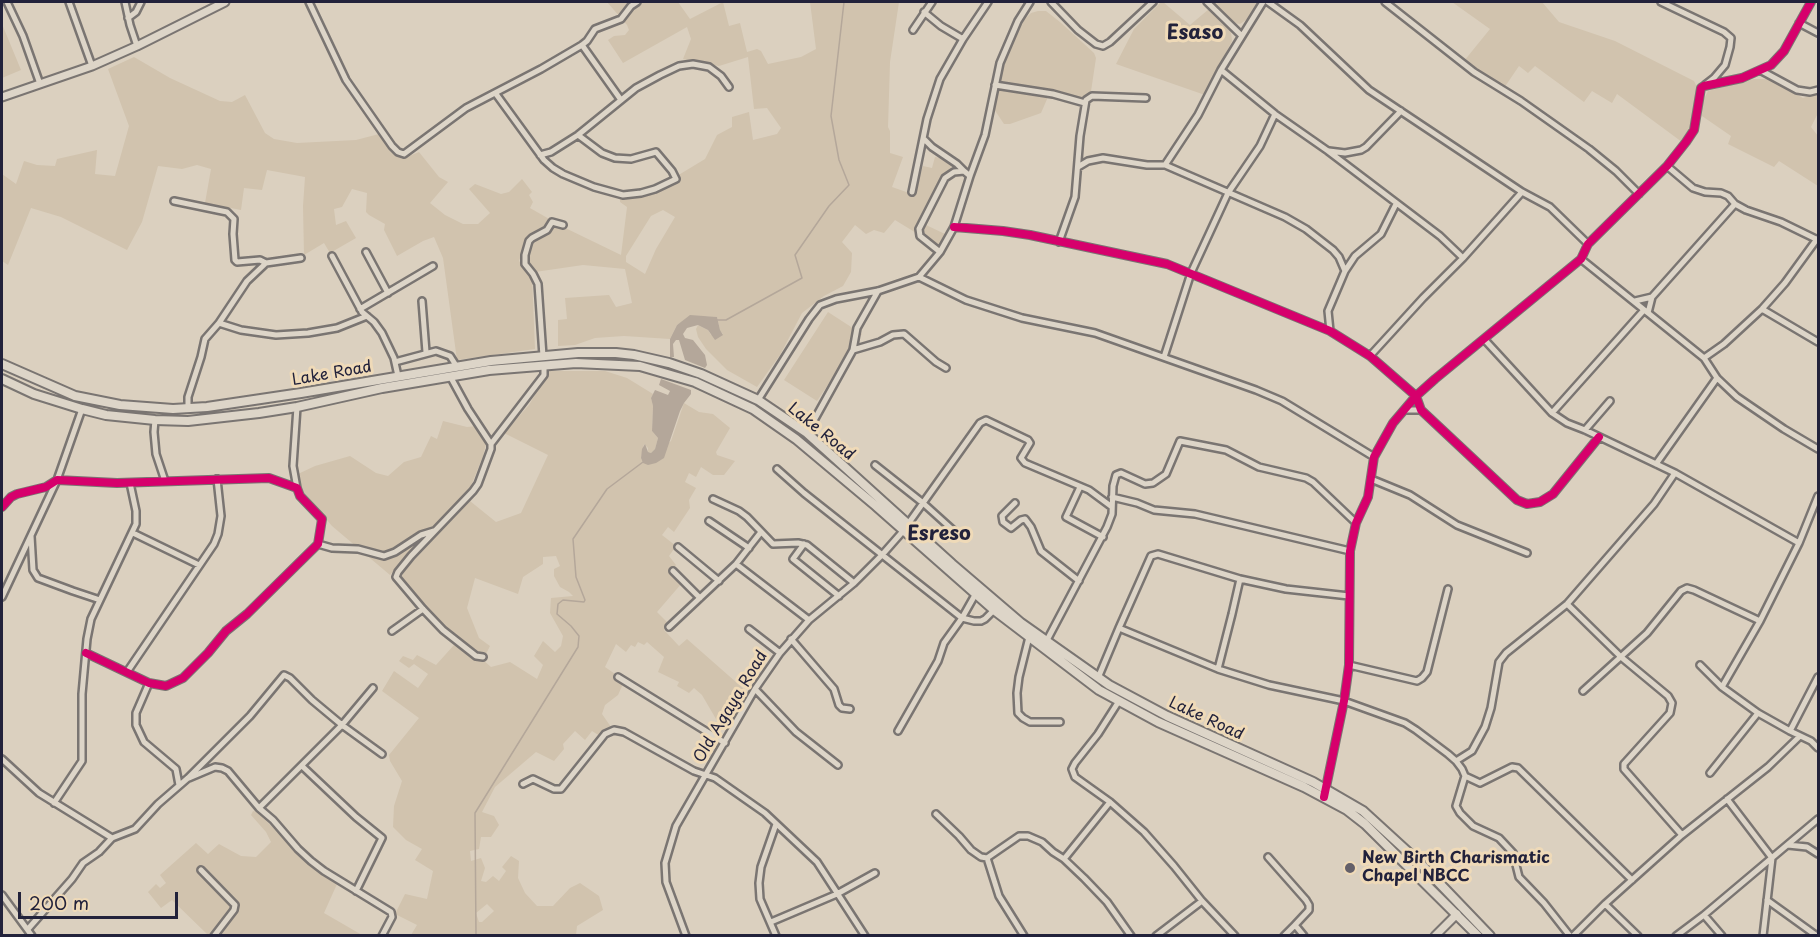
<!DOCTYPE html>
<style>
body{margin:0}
#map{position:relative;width:1820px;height:937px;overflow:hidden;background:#dbd0bf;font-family:"Playpen Sans",sans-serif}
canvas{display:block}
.frame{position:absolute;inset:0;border:3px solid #22223b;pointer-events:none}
.scale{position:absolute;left:18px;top:892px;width:160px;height:27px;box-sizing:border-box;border:3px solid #22223b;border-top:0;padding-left:8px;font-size:18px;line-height:21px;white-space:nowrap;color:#22223b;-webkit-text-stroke:4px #efdab8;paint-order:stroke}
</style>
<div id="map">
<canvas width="1820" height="937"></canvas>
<div class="frame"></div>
<div class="scale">200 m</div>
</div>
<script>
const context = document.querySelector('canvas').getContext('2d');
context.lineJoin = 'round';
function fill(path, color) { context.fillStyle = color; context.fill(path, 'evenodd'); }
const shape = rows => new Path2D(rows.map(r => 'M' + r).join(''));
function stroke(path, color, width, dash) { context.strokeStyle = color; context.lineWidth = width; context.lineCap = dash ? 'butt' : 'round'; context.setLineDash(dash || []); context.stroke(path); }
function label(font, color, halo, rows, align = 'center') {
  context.font = font + ' "Playpen Sans",sans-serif'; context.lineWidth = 6; context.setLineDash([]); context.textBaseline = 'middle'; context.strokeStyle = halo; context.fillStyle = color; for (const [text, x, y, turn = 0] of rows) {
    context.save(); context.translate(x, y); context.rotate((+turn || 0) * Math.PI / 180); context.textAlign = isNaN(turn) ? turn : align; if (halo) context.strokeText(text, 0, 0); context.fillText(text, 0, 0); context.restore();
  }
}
const green = shape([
 [607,2,678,2,690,19,723,2,729,26,740,23,747,52,757,49,761,51,768,64,801,57,816,49,810,2,899,2,890,62,888,127,890,131,890,153,903,157,892,187,912,194,917,185,923,166,932,168,935,157,942,158,952,165,949,172,940,179,936,202,926,225,945,234,939,247,895,220,884,233,874,230,866,234,855,225,842,242,852,253,851,272,843,286,824,296,802,313,780,355,757,387,727,370,706,349,698,337,696,329,698,325,708,330,711,335,723,334,720,331,717,317,690,316,677,325,670,339,624,336,595,338,575,345,558,346,558,320,567,319,565,298,609,295,616,307,632,303,625,269,583,265,535,272,527,262,527,251,531,241,555,223,621,255,627,207,620,202,620,199,622,196,630,193,649,195,650,189,667,182,705,159,717,135,732,127,732,117,749,112,753,140,777,134,781,128,767,108,754,109,748,57,719,66,683,59,691,39,687,27,623,63,608,40,614,36,625,35,629,30,627,25],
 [663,210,675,217,656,249,645,274,626,262,626,256,651,216],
 [1161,2,1163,2,1190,25,1209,9,1231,32,1232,41,1205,95,1116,64,1134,29],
 [1210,2,1259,2,1246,20,1240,24,1234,23],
 [1452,2,1542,2,1559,22,1615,41,1694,81,1698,89,1694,121,1687,137,1682,142,1617,94,1612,103,1592,91,1584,102,1535,66,1528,73,1519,66,1504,88,1464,61,1490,29],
 [1038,11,1046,11,1060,22,1094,53,1096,58,1090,98,1084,101,1079,101,1051,90,1041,113,1010,124,1004,124,994,109,1001,75,1013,39,1024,20,1031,13],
 [2,24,21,70,2,78],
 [134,57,170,78,220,101,232,102,245,95,265,133,274,139,297,143,356,140,379,134,391,152,402,159,419,152,439,177,448,182,430,203,445,215,463,224,478,224,490,213,469,189,475,184,501,194,509,192,522,179,532,192,529,195,533,202,530,208,551,220,546,228,540,230,530,236,525,244,519,261,532,276,535,349,457,360,443,258,434,237,423,241,397,256,384,230,385,224,369,215,366,212,367,193,352,189,342,207,334,209,336,225,346,221,356,238,330,253,324,243,304,255,303,206,305,177,267,170,262,190,244,188,241,210,205,203,211,169,197,165,182,169,158,166,142,222,127,250,61,217,31,208,8,265,2,261,2,174,16,184,24,161,37,165,55,166,57,159,97,150,95,174,115,176,129,126,108,69],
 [1754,79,1769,79,1803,98,1818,93,1818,113,1811,127,1818,136,1818,186,1779,161,1774,167,1728,144,1731,136,1702,116,1702,103,1708,91],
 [828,312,862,334,817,401,784,380],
 [549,371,605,371,627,378,653,394,651,398,653,406,652,431,658,438,655,449,651,453,648,452,648,448,644,444,641,458,643,463,671,441,684,403,699,412,713,414,730,428,716,452,717,455,735,461,724,475,713,475,701,467,696,477,689,473,685,482,696,488,689,500,690,508,674,532,668,527,662,535,676,546,669,556,676,565,671,571,682,583,657,612,669,624,664,630,679,646,687,639,745,690,722,725,716,719,702,695,694,688,689,693,677,686,679,682,658,672,664,657,647,642,644,645,638,642,635,647,631,645,626,652,616,644,605,667,618,676,623,684,618,695,605,705,602,714,611,727,600,736,592,731,585,740,575,731,563,744,564,749,554,761,536,752,495,787,482,812,494,816,499,825,491,837,481,837,479,849,470,851,471,861,481,858,485,868,481,881,486,882,493,876,499,881,506,871,502,867,511,856,519,861,518,878,525,893,537,906,553,906,570,888,580,883,599,896,603,910,577,926,576,935,411,935,417,925,395,914,405,894,427,899,433,871,415,860,422,849,406,840,393,827,394,806,402,781,390,761,389,755,419,718,382,691,394,671,418,688,428,674,414,664,409,668,399,661,403,656,413,660,417,655,436,665,454,645,483,660,491,667,510,662,537,679,543,665,534,656,543,641,555,652,561,646,563,636,550,613,551,598,573,596,569,592,560,587,554,576,554,569,560,566,556,556,543,557,543,564,523,577,518,594,475,578,467,608,479,638,490,646,485,656,461,642,444,627,419,601,400,575,470,501,496,522,521,513,548,455,504,433,529,405],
 [487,904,494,911,482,922,479,922,476,913],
 [443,421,467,427,477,426,486,444,483,456,469,491,463,501,390,575,332,526,304,493,298,474,315,466,350,456,376,473,388,476,404,462,421,457,431,436,437,439],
 [253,811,257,812,306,860,337,884,324,913,362,935,208,935,172,900,161,908,148,892,156,884,160,888,166,883,160,875,196,843,208,854,219,844,241,856,256,857,271,842,266,832,251,815]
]);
const water = shape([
 [690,315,717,317,720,330,723,335,715,340,708,330,698,325,687,328,683,334,685,338,693,340,705,355,707,365,705,368,685,360,679,340,676,340,673,344,674,357,670,357,670,339,677,325],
 [661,379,691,390,691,394,684,403,680,411,664,458,656,463,648,465,643,463,641,458,642,449,645,444,648,452,651,453,655,449,658,438,652,431,653,406,651,398,655,390,668,395,670,391,659,385]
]);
const stream = shape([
 [716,320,726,320,802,278,795,255,829,206,849,185,839,160,831,116,844,2],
 [476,936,475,813,578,647,579,636,571,626,557,614,558,604,563,600,584,602,585,600,576,577,573,539,607,489,643,462]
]);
const minor = shape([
 [7,2,23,36,40,84],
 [69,2,92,66],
 [125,2,130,25,137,46],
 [309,2,346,80,392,146,398,152,404,154,466,108,541,69,582,45,587,41,595,29,621,19,631,6,637,2],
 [1051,2,1078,30,1096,44,1103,46,1110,42,1153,2],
 [1207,2,1242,36],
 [1268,2,1300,25,1369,90,1522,192,1550,207,1588,244],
 [1385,2,1474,72,1521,101,1589,149,1616,171,1639,194],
 [1661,2,1724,32,1731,38,1730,47,1725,65,1714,78,1705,85],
 [924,12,941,26,963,39],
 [128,18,136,12,141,2],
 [1799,23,1818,33],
 [913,30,932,2],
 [582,45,621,100],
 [1221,70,1275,114,1328,151,1440,236,1463,258],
 [1760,70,1797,90,1810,92,1818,90],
 [995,85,1053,94,1085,103],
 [496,94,544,160,553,168,563,174,594,187,623,195,641,193,655,189,676,179,672,171,656,152,631,159,615,158,602,153,578,135],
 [924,139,932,147,957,164,964,171],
 [1329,151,1345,153,1361,150,1366,147,1401,111],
 [540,155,551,152,578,135,636,88,660,75,679,66,693,64,709,67,721,76,729,87],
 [1165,165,1285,217,1306,229,1333,250,1339,257,1345,271,1328,311,1330,331],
 [1667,166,1693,188,1705,192,1721,193,1728,196,1735,204,1746,210,1781,222,1818,240],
 [1078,167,1088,161,1103,158,1147,165,1165,165,1198,115,1221,70,1263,2],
 [912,192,927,119,940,79,963,39,988,2],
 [174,201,227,212,234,219,233,234,235,260,237,262,260,260,266,263],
 [954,227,1003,231,1030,235,1167,264,1330,331,1370,356,1416,396,1421,410,1517,500,1527,504,1540,502,1553,494,1599,437],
 [1059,242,1075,197,1080,136,1086,100,1092,96,1146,98],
 [366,252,388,293],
 [940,252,920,236,919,229,945,178,954,172,964,171,970,176],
 [332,256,362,312,374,322,382,333,394,358,398,376],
 [1581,259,1704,358,1717,378,1737,397,1784,429,1818,449],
 [1345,271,1355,256,1381,234,1396,204],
 [919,277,966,300,1022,318,1095,333,1256,390,1282,401,1374,457],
 [422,301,426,352],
 [1635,301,1652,297],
 [360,309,433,266],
 [1762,309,1818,342],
 [1648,313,1652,297,1735,204],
 [219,323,241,330,276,335,308,333,337,328,367,316],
 [1484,339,1552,413,1567,423,1585,430,1675,473,1799,543],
 [853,350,880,342,893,335,904,334,936,362,946,368],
 [543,356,538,284,533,274,525,264,525,255,529,241,532,238,547,230,552,222,563,225],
 [1370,356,1423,298,1463,258,1522,192],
 [1164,357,1191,273,1228,193,1260,146,1275,114],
 [1704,358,1724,344,1762,309,1785,283,1817,239],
 [395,362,436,351,450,356,457,367],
 [450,376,468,409,491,444,491,449,478,484,473,491,411,556,398,572,396,577,423,609,443,630,476,656,483,657],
 [758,400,809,319,820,305,836,299,878,291,919,277,940,252,954,227,970,176,985,135,1000,63,1018,21,1030,2],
 [188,408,188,397,201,357,205,339,219,323,247,281,266,263,301,258],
 [1404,410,1421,410],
 [1552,413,1644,310],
 [155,420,154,432,156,454,165,481],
 [1585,430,1610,401],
 [807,433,853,350,857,328,878,291],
 [491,444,544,375,544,366],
 [1656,464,1717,378],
 [875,465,923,503,954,531],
 [777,469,804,493,962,618,975,595],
 [1371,479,1410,495,1457,525,1527,553],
 [1080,487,1066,517,1103,537],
 [297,488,293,466,297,407],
 [1112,497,1137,503,1154,510,1195,514,1350,551],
 [713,499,739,511,747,517,773,544,798,543,807,545,854,583],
 [1015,503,1002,516,1003,522,1011,528,1021,520,1025,519,1031,527,1041,551,1079,581],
 [2,507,11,497,17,494,46,487,57,480,117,483,269,478,297,488,300,496,322,519,318,544,247,614,226,631,208,653,183,678,166,686,149,683,86,653],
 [709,521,749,548],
 [908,524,980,423,986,420,1028,440,1030,443,1021,458,1025,463,1089,490,1112,507],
 [133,533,199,565],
 [31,536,33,570,38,578,73,591,100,600],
 [318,544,332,548,358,549,384,556,395,552,421,535,434,531],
 [804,544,793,559,839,596],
 [678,547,719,581],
 [736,564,809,620],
 [673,571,700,598],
 [2,597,57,480,82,409],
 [1567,604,1621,657,1668,696,1672,703,1670,713,1624,764,1624,769,1682,835],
 [669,627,736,564,761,532],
 [1119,628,1218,669,1269,685,1344,701,1405,723,1416,730,1448,754,1456,761,1462,769,1465,776,1456,806,1460,813,1473,826,1499,838,1513,853,1519,877,1544,903,1570,936],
 [749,629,780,653],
 [392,631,423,609],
 [1029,637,1019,677,1017,693,1018,713,1023,718,1030,722,1060,722],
 [791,639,834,689,839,705,842,708,850,709],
 [1046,642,1107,527,1112,514,1113,486,1116,475,1121,473,1145,484,1153,483,1166,474,1180,441,1226,450,1259,467,1306,478,1313,482,1356,523],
 [1349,665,1417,681,1422,678,1427,672,1448,589],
 [1700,665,1722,687,1758,713,1790,731,1811,741,1818,748],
 [1218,669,1232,614,1240,579],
 [127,672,214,544,218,534,221,516,217,479],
 [618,677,725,743],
 [1098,678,1119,628,1151,556,1158,554,1240,579,1286,589,1349,596],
 [149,683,136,713,136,725,144,742,176,769,179,785],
 [1722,687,1760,621,1799,543,1818,496],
 [755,689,796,732,838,765],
 [1583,691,1647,633,1681,591,1687,588,1694,590,1760,621],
 [1119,701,1098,734,1075,763,1072,769,1075,777,1110,802,1144,832,1174,866,1202,901,1235,936],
 [898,731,938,661,944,643,962,618,974,621,981,621,985,619,994,610],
 [1790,731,1818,677],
 [2,759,39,793,112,838,135,829,158,804,188,778,250,716,284,675,290,678,312,700,342,725,382,754],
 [1456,761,1472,751,1485,727,1491,708,1499,662,1506,653,1567,604,1654,504,1675,473],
 [302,766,356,817,382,838,356,891],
 [1710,773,1758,713],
 [1465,776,1480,783,1512,767,1518,768,1632,880],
 [189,778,215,767,222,768,228,771,259,808,273,820,298,849,311,861,324,871,391,912,392,917,382,936],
 [523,784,533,779,554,789,561,789,605,734,614,730,624,732,694,771,715,778,765,813,817,862,865,936],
 [1325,792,1344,701,1349,665,1350,551,1356,523,1368,497,1374,457,1393,423,1416,396,1435,379,1581,259,1588,244,1667,166,1686,142,1694,130,1701,88,1704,86,1742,78,1771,65,1784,51,1811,2],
 [1727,799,1772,858,1763,936],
 [54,803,82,761,82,694,87,639,91,619,136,524,136,511,130,483],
 [259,808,342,725,373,688],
 [936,814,959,836,971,850,981,857,987,858,1019,836,1028,836,1042,842,1053,852,1064,859,1084,878,1107,902,1131,936],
 [1788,845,1807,847,1818,854],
 [1268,857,1306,900,1309,905,1309,910,1295,925,1304,936],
 [987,858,999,896,1024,936],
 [1064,859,1110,802],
 [201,870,235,905,234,910,214,936],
 [2,895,32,936],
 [1767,900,1817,936],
 [1605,904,1638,936],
 [1704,915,1722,936],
 [771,922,837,894,875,873],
 [28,929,72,879,83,863,99,852,112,838],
 [686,936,666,882,665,863,676,826,755,689,780,653,809,620,854,583,882,555,904,530],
 [776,936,760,899,759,883,761,867,776,824],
 [1156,936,1202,901],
 [1284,936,1295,925],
 [1573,936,1605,904,1682,835,1768,767,1800,736],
 [1676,936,1704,915,1818,819]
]);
const tertiary = shape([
 [2,97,92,66,137,46,225,2],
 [1435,936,1457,914]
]);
const secondary = shape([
 [2,364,75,396,120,405,173,409,207,407,301,393,491,361,578,353,616,353,634,355,669,363,701,374,758,400,807,433,952,564,1021,623,1109,685,1167,716,1313,782,1363,811,1421,864,1490,936],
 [2,379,34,394,82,409,106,415,155,420,188,421,259,413,297,407,382,388,489,370,576,363,640,366,695,382,753,409,796,439,876,506,994,610,1099,690,1158,722,1304,787,1347,810,1365,824,1478,936]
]);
const cycleway = shape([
 [954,227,1003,231,1030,235,1167,264,1330,331,1370,356,1416,396,1421,410,1517,500,1527,504,1540,502,1553,494,1599,437],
 [2,507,11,497,17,494,46,487,57,480,117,483,269,478,297,488,300,496,322,519,318,544,247,614,226,631,208,653,183,678,166,686,149,683,86,653],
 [1324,797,1344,701,1349,665,1350,551,1356,523,1368,497,1374,457,1393,423,1416,396,1435,379,1581,259,1588,244,1667,166,1686,142,1694,130,1701,88,1704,86,1742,78,1771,65,1784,51,1811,2]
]);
const markers = [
 [1350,868,6,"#635f69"]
];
const streetNames = [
 ["Lake Road",332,374,-10],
 ["Lake Road",821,432,39],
 ["Old Agaya Road",731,707,-59],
 ["Lake Road",1206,719,25]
];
const poiNames = [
 ["New Birth Charismatic",1362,859],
 ["Chapel NBCC",1362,877]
];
const quarterNames = [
 ["Esaso",1195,33],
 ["Esreso",939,534]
];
fill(green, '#d1c3ae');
fill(water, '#b4a79a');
stroke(stream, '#b4a79a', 1.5);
stroke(minor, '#7a7572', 10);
stroke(tertiary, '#7a7572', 11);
stroke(secondary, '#7a7572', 12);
stroke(minor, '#ddd5c8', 5);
stroke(tertiary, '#ddd5c8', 7);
stroke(secondary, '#ddd5c8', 8);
stroke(cycleway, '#d6006c', 8);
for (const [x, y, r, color] of markers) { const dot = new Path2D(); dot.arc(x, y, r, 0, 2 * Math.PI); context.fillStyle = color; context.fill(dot); stroke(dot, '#efdab8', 2); }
label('16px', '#22223b', '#efdab8', streetNames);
label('bold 16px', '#22223b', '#efdab8', poiNames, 'left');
label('bold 20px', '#22223b', '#efdab8', quarterNames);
</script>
